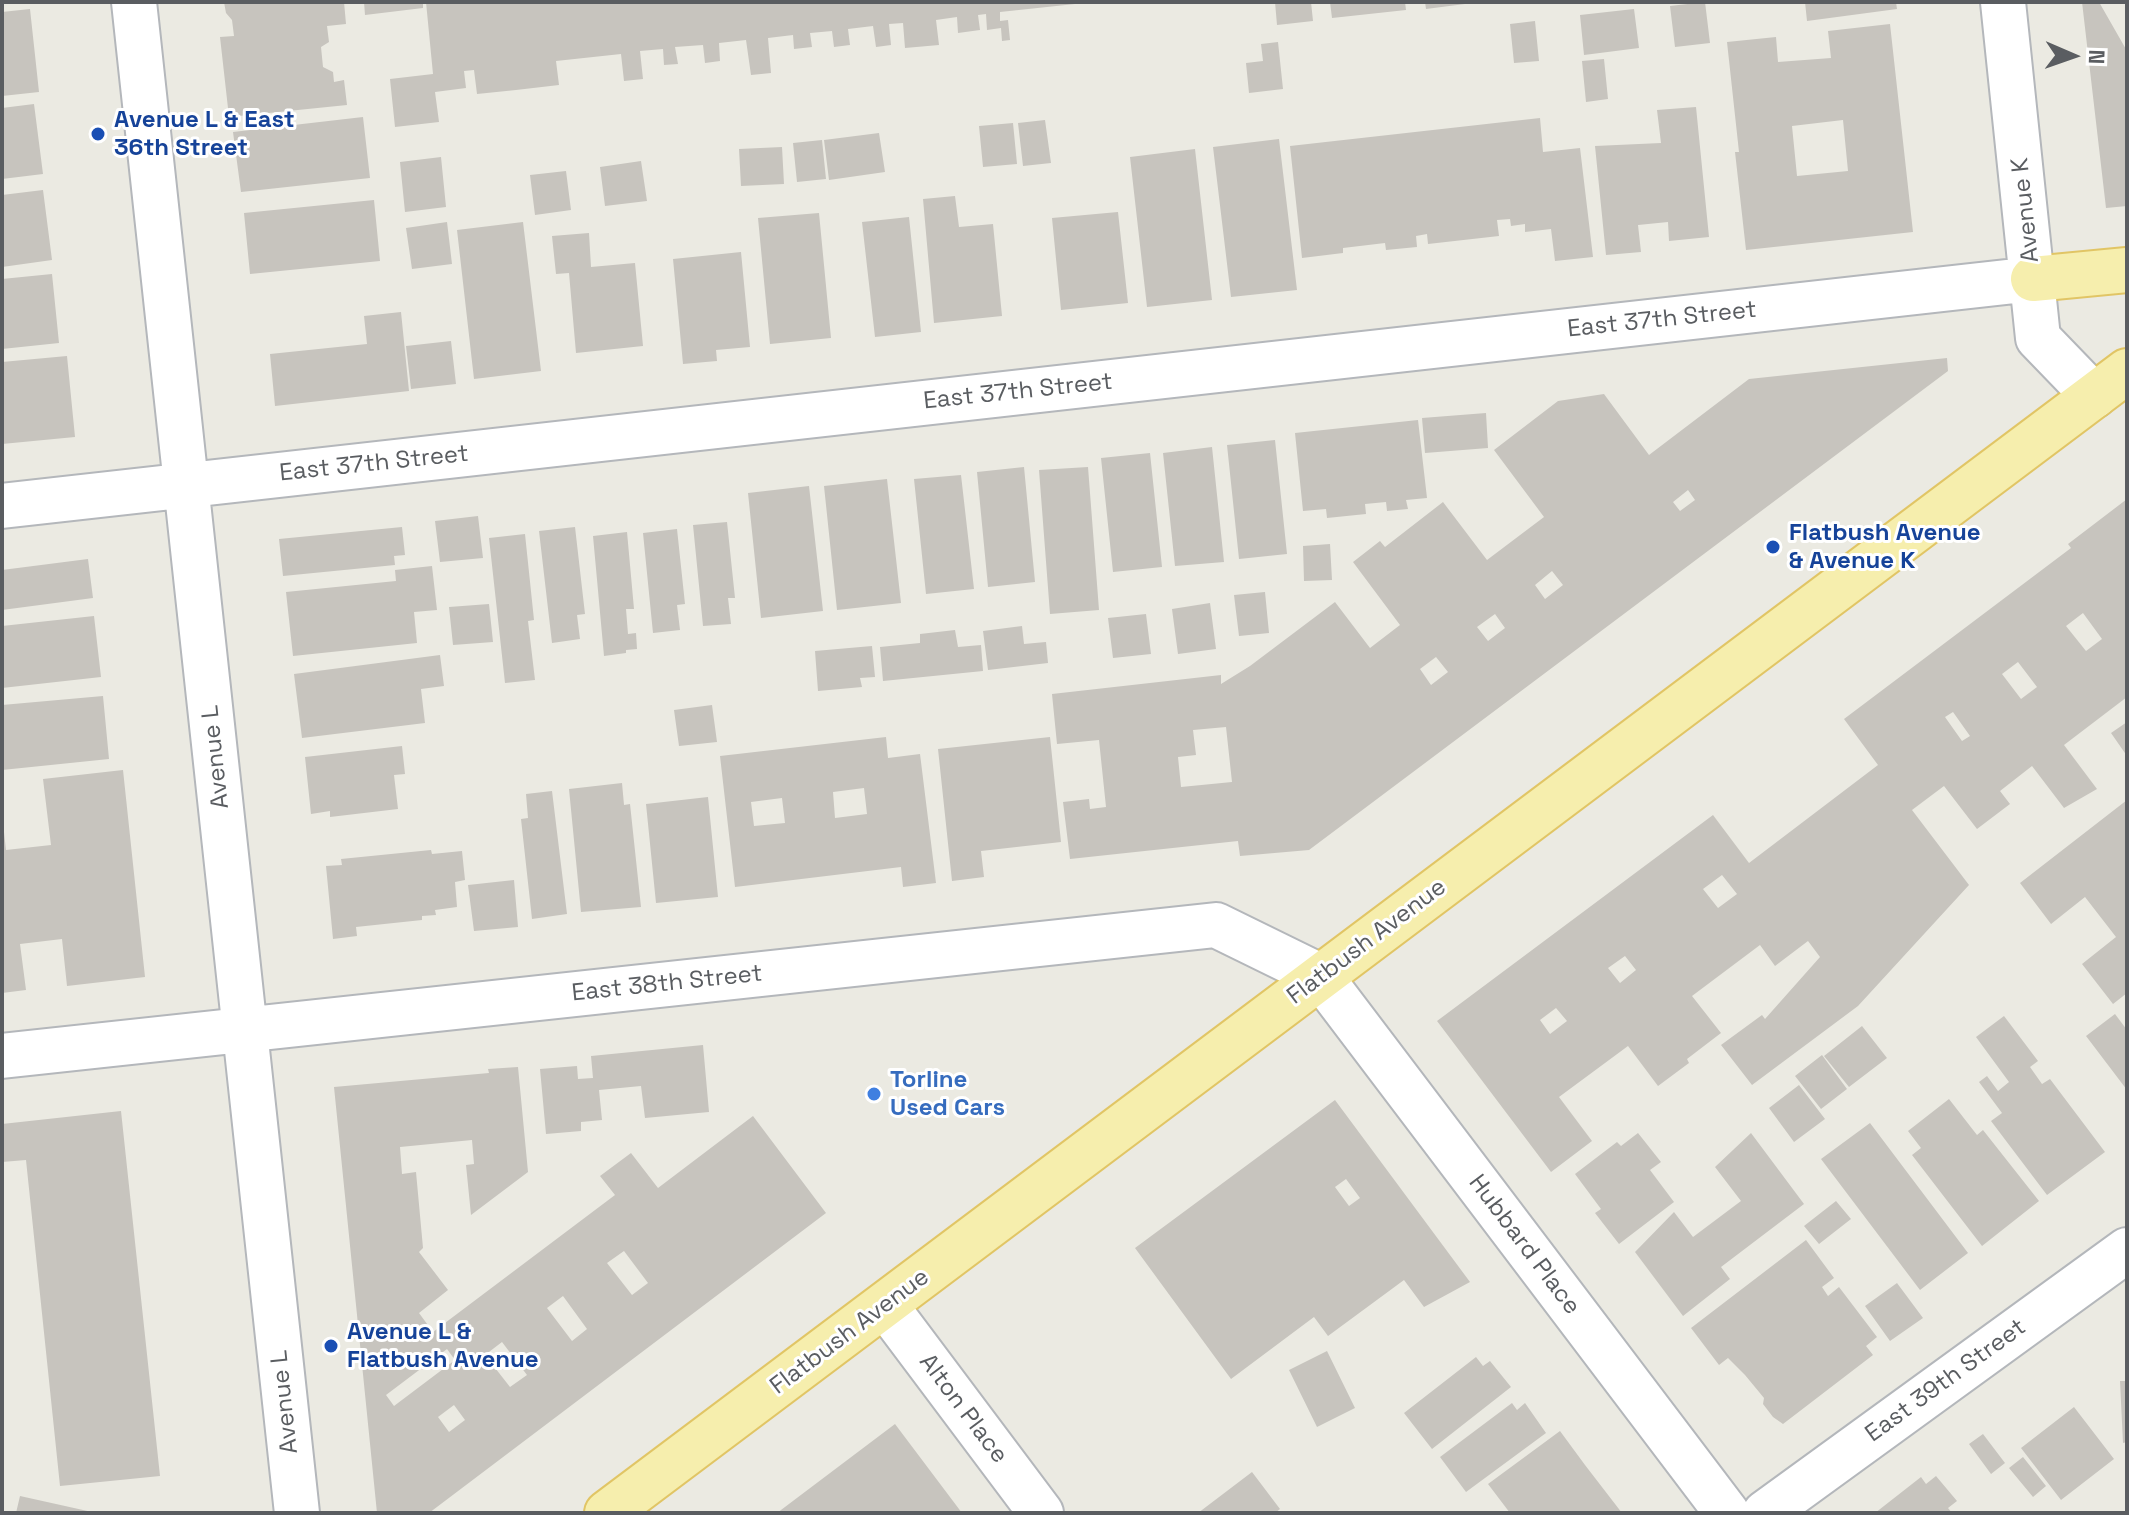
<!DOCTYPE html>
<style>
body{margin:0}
#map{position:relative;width:2129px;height:1515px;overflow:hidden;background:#ebeae2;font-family:"Space Grotesk",sans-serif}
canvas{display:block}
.frame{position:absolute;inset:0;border:4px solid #5a5d61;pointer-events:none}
.north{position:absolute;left:2033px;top:16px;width:80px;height:80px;-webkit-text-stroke:6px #fff;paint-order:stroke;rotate:92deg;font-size:22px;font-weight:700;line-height:32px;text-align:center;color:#5a5d61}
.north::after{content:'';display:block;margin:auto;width:28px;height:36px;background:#5a5d61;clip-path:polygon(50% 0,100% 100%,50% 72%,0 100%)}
</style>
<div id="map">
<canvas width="2129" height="1515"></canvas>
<div class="frame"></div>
<div class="north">N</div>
</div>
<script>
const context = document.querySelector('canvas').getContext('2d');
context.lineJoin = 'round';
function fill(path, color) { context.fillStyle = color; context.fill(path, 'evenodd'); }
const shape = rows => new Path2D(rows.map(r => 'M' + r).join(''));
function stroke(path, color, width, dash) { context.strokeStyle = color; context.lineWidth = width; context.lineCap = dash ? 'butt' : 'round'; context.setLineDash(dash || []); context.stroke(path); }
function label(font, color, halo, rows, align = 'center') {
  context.font = font + ' "Space Grotesk",sans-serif'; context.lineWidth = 6; context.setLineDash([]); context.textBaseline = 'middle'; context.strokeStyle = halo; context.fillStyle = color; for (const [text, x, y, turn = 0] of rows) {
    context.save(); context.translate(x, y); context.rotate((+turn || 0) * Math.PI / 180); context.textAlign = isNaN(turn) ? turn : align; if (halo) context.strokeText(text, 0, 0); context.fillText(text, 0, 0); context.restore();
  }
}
const building = shape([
 [224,2,344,2,346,24,327,26,329,42,321,47,323,67,333,72,334,82,344,80,347,105,229,117,220,37,234,36,232,20,226,13],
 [364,2,423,2,423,8,365,15],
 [426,2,1075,2,1075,4,1000,12,1000,21,1008,20,1010,40,1002,41,1001,28,987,30,986,14,978,15,980,30,958,33,957,17,936,20,939,45,905,48,903,23,889,24,891,45,876,47,873,26,848,29,850,45,834,47,832,31,810,33,812,47,794,49,793,35,768,38,771,73,751,75,746,40,719,43,720,61,705,63,703,45,675,47,678,64,664,65,663,49,640,51,643,79,624,81,621,54,556,61,559,85,516,90,477,94,474,70,464,71,466,88,435,92,439,122,395,127,390,79,433,74],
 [1275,2,1311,2,1313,21,1277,25],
 [1330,2,1405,2,1406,10,1332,18],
 [1425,2,1465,2,1465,4,1426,9],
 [1705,2,1710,43,1675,47,1670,6],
 [1805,2,1896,2,1897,9,1807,21],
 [2082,2,2099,2,2127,51,2127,206,2106,208],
 [30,9,39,92,2,96,2,12],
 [1634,9,1639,48,1584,55,1580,15],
 [1535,21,1539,61,1514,63,1510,24],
 [1890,24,1913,232,1746,250,1735,152,1739,152,1727,42,1776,37,1778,62,1831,58,1828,31],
 [1843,120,1848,171,1797,176,1792,126],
 [1278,42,1283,89,1249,93,1246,63,1263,61,1261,44],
 [1604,59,1608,99,1586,102,1582,61],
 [34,104,43,174,2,179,2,108],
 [1696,107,1709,237,1669,241,1668,222,1638,225,1641,252,1606,255,1595,146,1661,143,1657,110],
 [363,117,370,178,241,192,233,132],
 [1540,118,1543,152,1580,148,1593,257,1555,261,1551,229,1525,232,1525,224,1511,226,1510,219,1497,220,1499,236,1428,244,1427,234,1416,236,1417,247,1386,250,1385,243,1343,248,1343,253,1302,258,1290,146],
 [1045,120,1051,163,1023,166,1018,123],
 [1013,123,1017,164,983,167,979,126],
 [879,133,885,172,829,180,824,140],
 [1279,139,1297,290,1231,297,1213,147],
 [822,140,826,179,797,182,793,143],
 [782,147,784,184,741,186,739,149],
 [1195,149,1212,300,1147,307,1130,157],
 [441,157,446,207,405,212,400,162],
 [641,161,647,201,605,206,600,167],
 [566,171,571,210,535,215,530,175],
 [43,190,52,260,2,267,2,195],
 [955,196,959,227,993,224,1002,316,934,323,923,199],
 [374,200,380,261,250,274,244,213],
 [1118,212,1128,303,1061,310,1052,218],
 [819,213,831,338,770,344,758,218],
 [909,217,921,332,875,337,862,222],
 [447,222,452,264,412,269,406,228],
 [523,222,541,371,474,379,457,230],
 [589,233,591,267,635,263,643,346,576,353,569,273,556,274,552,236],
 [741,252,750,347,716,350,717,361,683,364,673,259],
 [52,274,59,343,2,349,2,279],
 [401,312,409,391,275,406,270,354,367,344,364,316],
 [451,341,456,384,411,389,406,346],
 [67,356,75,437,2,444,2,362],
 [1947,358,1948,371,1309,850,1240,856,1238,841,1070,859,1063,802,1089,799,1090,809,1106,807,1099,740,1057,744,1052,694,1221,675,1221,684,1250,666,1335,602,1370,648,1400,625,1353,562,1380,541,1385,547,1443,502,1487,560,1544,517,1494,450,1558,401,1604,394,1649,455,1749,379],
 [1688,490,1695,500,1680,511,1673,502],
 [1552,571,1563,585,1545,599,1535,585],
 [1495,614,1505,628,1488,641,1477,627],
 [1436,657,1448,672,1431,685,1420,669],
 [1226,727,1232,782,1181,787,1178,757,1196,755,1193,730],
 [1486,413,1488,448,1425,453,1422,418],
 [1418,420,1427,498,1406,500,1408,509,1387,511,1386,502,1365,504,1366,514,1327,518,1326,509,1303,511,1295,433],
 [1275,440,1287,554,1239,559,1227,445],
 [1212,447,1224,562,1175,566,1163,453],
 [1150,453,1162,567,1113,572,1101,458],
 [1024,467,1035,582,988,587,977,472],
 [1088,467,1099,610,1050,614,1039,470],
 [961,475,974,589,926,594,914,479],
 [887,479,901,603,837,610,824,486],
 [809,486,823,611,761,618,748,493],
 [2127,499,2127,697,2064,745,2097,789,2064,808,2032,766,2000,791,2010,804,1977,829,1944,786,1912,810,1969,885,1858,1006,1752,1085,1721,1045,1762,1015,1765,1019,1820,957,1808,941,1775,966,1760,945,1692,996,1721,1033,1687,1059,1689,1063,1658,1086,1628,1046,1559,1097,1592,1141,1551,1172,1437,1021,1713,815,1749,863,1878,765,1844,719,2071,548,2068,544],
 [2083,613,2102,639,2086,651,2066,626],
 [2018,662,2037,687,2021,699,2002,674],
 [1953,712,1970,736,1962,741,1945,717],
 [1722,875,1737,894,1718,908,1703,889],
 [1625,956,1636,970,1620,983,1608,968],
 [1556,1008,1567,1021,1550,1034,1540,1020],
 [478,516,483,558,440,562,435,521],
 [727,522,735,598,728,598,731,624,703,626,693,525],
 [402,527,405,555,394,556,395,565,283,576,279,539],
 [575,527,585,614,577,615,580,639,552,643,539,531],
 [677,529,685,604,677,605,680,630,653,633,643,533],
 [627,532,634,609,626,609,628,634,636,633,637,649,626,650,626,653,604,656,593,536],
 [525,534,534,620,528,621,535,680,505,683,489,538],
 [1330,544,1332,580,1304,581,1303,546],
 [88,559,93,598,2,610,2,570],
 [432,566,437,610,414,612,417,643,293,656,286,592,396,581,395,570],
 [1265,592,1269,633,1239,636,1234,595],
 [1210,603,1216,649,1178,654,1172,609],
 [489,604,493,642,453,645,449,607],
 [1146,614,1151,654,1113,658,1108,618],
 [94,616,101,677,2,688,2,626],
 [1022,626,1024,644,1046,642,1048,663,988,670,983,631],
 [955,630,958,647,981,645,983,671,883,681,880,647,920,643,920,634],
 [872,646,875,677,860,678,862,687,818,691,815,651],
 [440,655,444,686,421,689,425,723,302,738,294,674],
 [103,696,109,759,2,770,2,705],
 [712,705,717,742,679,746,674,710],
 [2127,722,2127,756,2111,733],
 [886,737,888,758,920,754,936,883,903,887,901,867,735,887,720,756],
 [864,788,867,814,835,818,833,792],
 [782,798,785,823,754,826,751,802],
 [1050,737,1061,842,981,851,984,877,952,881,938,749],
 [402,746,405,774,394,775,398,809,330,817,330,811,311,814,305,757],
 [123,770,145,977,67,986,62,939,20,944,26,990,2,993,2,832,4,832,6,850,51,845,43,779],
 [622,783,624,805,630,804,641,907,581,912,569,789],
 [552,791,567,914,532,919,521,819,528,818,526,794],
 [708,797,718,897,656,903,646,804],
 [2127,800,2127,993,2113,1004,2082,964,2116,937,2085,897,2051,924,2020,883],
 [431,850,432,854,462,851,465,880,455,882,457,907,435,910,436,915,422,916,422,920,356,927,357,936,333,939,326,866,342,865,341,859],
 [514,880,518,927,474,931,468,885],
 [2115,1014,2127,1030,2127,1090,2086,1036],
 [2004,1016,2038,1061,2030,1067,2042,1084,2050,1079,2105,1152,2047,1195,1991,1121,2002,1113,1979,1082,1987,1076,1998,1091,2009,1082,1976,1037],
 [1862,1026,1887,1058,1849,1087,1824,1056],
 [703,1045,709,1112,645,1118,641,1086,599,1090,602,1120,581,1122,581,1131,546,1134,540,1069,577,1066,578,1079,593,1078,591,1056],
 [1822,1055,1847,1089,1821,1109,1795,1076],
 [518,1067,528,1172,471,1215,466,1165,474,1164,472,1140,400,1147,402,1174,416,1172,423,1248,419,1252,448,1290,419,1313,433,1332,615,1195,600,1176,631,1153,658,1188,753,1116,826,1213,429,1513,377,1513,334,1087,489,1073,488,1069],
 [624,1251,648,1283,632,1295,607,1263],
 [563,1296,587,1329,572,1341,547,1308],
 [502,1342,527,1375,510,1387,485,1355],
 [447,1349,455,1360,394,1406,386,1395],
 [454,1405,465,1420,449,1432,438,1417],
 [1799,1085,1825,1119,1794,1142,1769,1108],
 [1949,1099,1977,1135,1983,1130,2039,1201,1982,1246,1912,1155,1921,1148,1908,1131],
 [1335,1100,1470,1282,1424,1307,1404,1280,1328,1336,1314,1317,1231,1379,1135,1248],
 [1346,1179,1360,1198,1349,1206,1335,1187],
 [121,1111,160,1476,60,1486,26,1160,2,1162,2,1124],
 [1870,1123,1968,1253,1920,1290,1821,1159],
 [1638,1133,1661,1162,1650,1170,1674,1202,1619,1244,1595,1213,1601,1209,1575,1174,1617,1142,1621,1146],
 [1751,1133,1804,1204,1721,1267,1730,1279,1683,1316,1635,1252,1674,1212,1693,1237,1741,1201,1715,1167],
 [1836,1201,1851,1219,1819,1244,1804,1226],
 [1806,1240,1834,1278,1822,1287,1828,1296,1839,1287,1877,1337,1866,1346,1873,1355,1783,1424,1773,1417,1763,1404,1764,1398,1745,1375,1728,1358,1719,1365,1691,1328],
 [1897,1283,1923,1318,1890,1341,1865,1306],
 [1327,1351,1355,1408,1317,1427,1289,1370],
 [1476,1357,1483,1366,1490,1361,1511,1387,1432,1449,1404,1413],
 [2120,1381,2127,1381,2127,1442,2123,1443],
 [1512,1403,1517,1410,1525,1403,1546,1433,1466,1492,1440,1457],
 [2074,1407,2114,1459,2061,1500,2021,1448],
 [895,1424,962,1513,777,1513],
 [1560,1431,1585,1465,1622,1513,1510,1513,1488,1484],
 [1983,1434,2005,1463,1991,1474,1969,1444],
 [2023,1457,2046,1486,2033,1497,2009,1468],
 [1252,1472,1280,1509,1275,1513,1198,1513],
 [1936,1476,1957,1501,1948,1508,1952,1513,1875,1513,1921,1477,1926,1484],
 [20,1496,92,1512,92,1513,16,1513]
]);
const street = shape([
 [134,2,297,1513],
 [2003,2,2038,338,2094,396],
 [2,506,2033,279],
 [2,1056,1216,925,1320,976,1727,1513],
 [885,1305,1041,1513],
 [1765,1513,2127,1250]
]);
const primary = shape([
 [2033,279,2127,270],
 [607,1513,2127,371]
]);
const markers = [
 [98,134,8,"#1a4fb4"],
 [1773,547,8,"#1a4fb4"],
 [874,1094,8,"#3f7fe0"],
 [331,1346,8,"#1a4fb4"]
];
const transitNames = [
 ["Avenue L & East",114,120],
 ["36th Street",114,148],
 ["Flatbush Avenue",1789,533],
 ["& Avenue K",1789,561],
 ["Avenue L &",347,1332],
 ["Flatbush Avenue",347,1360]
];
const streetNames = [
 ["Avenue K",2026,210,-96],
 ["East 37th Street",1662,320,-6],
 ["East 37th Street",1018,392,-6],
 ["East 37th Street",374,464,-6],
 ["Avenue L",216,757,-96],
 ["Flatbush Avenue",1367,942,-37],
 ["East 38th Street",667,984,-6],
 ["Hubbard Place",1524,1245,53],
 ["Flatbush Avenue",850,1332,-37],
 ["East 39th Street",1946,1381,-36],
 ["Avenue L",285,1402,-96],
 ["Alton Place",963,1409,53]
];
const shopNames = [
 ["Torline",890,1080],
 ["Used Cars",890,1108]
];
fill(building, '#c7c4be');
stroke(street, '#b4b7bb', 48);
stroke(primary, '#e1c565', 48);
stroke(street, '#fff', 44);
stroke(primary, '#f6eead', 44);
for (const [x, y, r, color] of markers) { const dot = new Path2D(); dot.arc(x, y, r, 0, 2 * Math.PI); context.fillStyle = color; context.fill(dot); stroke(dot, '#fff', 3); }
label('bold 24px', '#164399', '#fff', transitNames, 'left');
label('24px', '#5a5d61', '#fff', streetNames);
label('bold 24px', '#366cbe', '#fff', shopNames, 'left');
</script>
